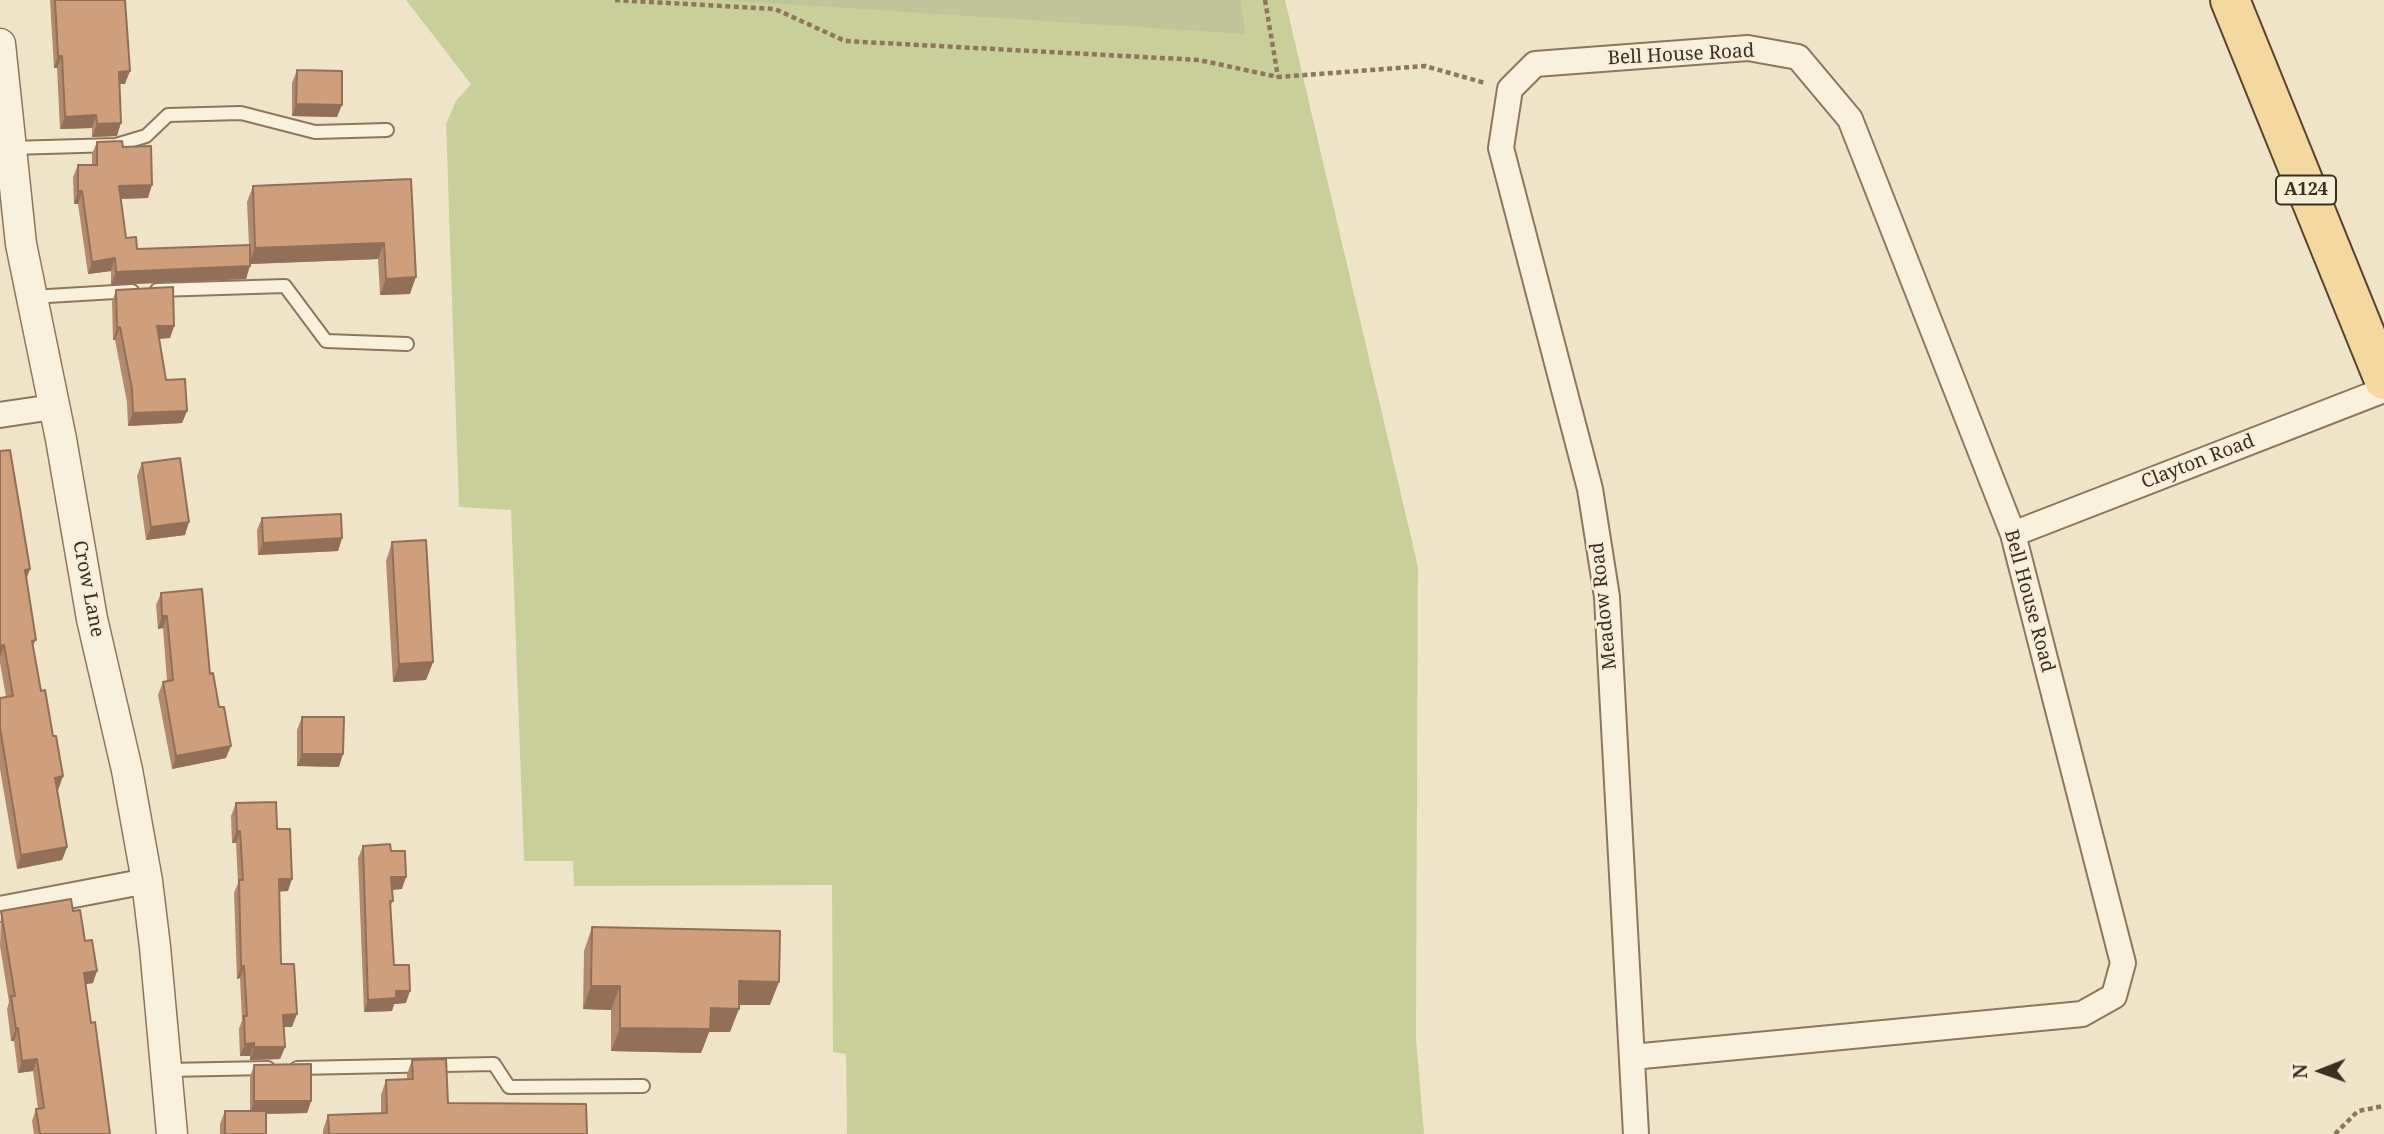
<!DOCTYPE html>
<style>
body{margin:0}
#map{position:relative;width:2384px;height:1134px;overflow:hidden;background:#f0e4c8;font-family:"Noto Serif",serif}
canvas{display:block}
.north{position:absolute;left:2286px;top:1036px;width:70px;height:70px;-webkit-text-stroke:5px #f7eed8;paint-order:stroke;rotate:269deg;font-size:19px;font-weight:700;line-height:28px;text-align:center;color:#3d2e20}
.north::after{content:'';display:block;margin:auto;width:24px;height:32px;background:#3d2e20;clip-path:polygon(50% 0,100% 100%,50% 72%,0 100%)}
</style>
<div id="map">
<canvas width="2384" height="1134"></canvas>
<div class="north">N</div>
</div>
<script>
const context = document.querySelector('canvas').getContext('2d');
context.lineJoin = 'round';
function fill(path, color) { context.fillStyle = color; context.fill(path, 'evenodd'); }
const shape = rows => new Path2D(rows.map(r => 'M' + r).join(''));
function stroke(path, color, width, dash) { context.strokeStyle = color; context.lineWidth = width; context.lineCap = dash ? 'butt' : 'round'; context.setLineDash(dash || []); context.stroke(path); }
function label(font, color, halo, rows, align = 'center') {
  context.font = font + ' "Noto Serif",serif'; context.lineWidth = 5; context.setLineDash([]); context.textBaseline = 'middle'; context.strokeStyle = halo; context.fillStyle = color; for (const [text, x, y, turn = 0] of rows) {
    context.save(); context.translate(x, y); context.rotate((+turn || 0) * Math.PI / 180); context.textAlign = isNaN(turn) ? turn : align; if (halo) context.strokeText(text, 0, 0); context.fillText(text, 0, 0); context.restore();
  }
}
const green = shape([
 [406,0,726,0,1246,33,1241,0,1285,0,1418,567,1416,1039,1424,1134,847,1134,846,1054,833,1052,832,885,574,886,573,861,524,861,511,510,459,507,446,124,456,101,471,84]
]);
const cemetery = shape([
 [721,0,1241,0,1246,34]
]);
const path = shape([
 [615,0,775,9,845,41,1199,60,1278,77,1425,66,1485,83],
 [1265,0,1278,77],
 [2335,1134,2358,1111,2384,1106]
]);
const service = shape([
 [10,148,116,145,146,136,168,115,241,113,315,132,387,130],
 [157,290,285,286,326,341,407,344],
 [31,297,132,291],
 [297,1068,494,1064,509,1087,643,1086],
 [167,1070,268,1068]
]);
const minor = shape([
 [0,415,53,407],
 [2013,534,2384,390],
 [0,909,147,881],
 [1632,1057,2082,1014,2114,996,2123,963,2013,534,1850,119,1798,57,1748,48,1535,64,1510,89,1501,148,1590,489,1607,597,1636,1134]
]);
const tertiary = shape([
 [0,44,21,244,61,439,92,619,127,770,147,881,155,947,172,1134]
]);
const primary = shape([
 [2230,0,2384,380]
]);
const wall = shape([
 [50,0,125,0,125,84,120,84,117,136,92,137,92,128,60,129,57,68,54,68],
 [297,70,337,117,292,116,292,83],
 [97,142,123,147,148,198,120,199,126,238,137,249,249,245,247,202,253,186,411,179,410,294,380,295,378,259,250,264,246,279,111,285,111,271,88,274,78,204,74,204,73,177,78,165,92,165,92,154],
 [116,290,174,326,170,338,159,339,166,380,187,411,182,423,128,426,127,402,115,340,113,340,112,302],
 [0,451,26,580,36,640,33,646,41,691,63,776,58,790,57,790,67,847,62,860,17,869,0,769,0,698,6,697,0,663],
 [142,463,185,535,146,540,137,476],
 [262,518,342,538,338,551,258,555,257,530],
 [392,542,433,662,426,680,393,682,386,561],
 [161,593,210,674,226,758,172,769,158,695,163,682,167,681,163,628,158,629,156,605],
 [302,717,339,767,297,766,297,730],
 [236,803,277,829,288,891,279,891,281,964,292,1027,284,1027,285,1047,280,1059,250,1060,250,1056,240,1056,239,1029,242,1020,240,978,237,979,234,893,238,883,236,843,232,843,231,816],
 [363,846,391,851,402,889,392,890,393,901,390,907,394,965,406,1003,394,1004,392,1011,364,1012,358,858],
 [1,911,73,911,85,941,93,983,86,984,91,1023,110,1134,34,1134,32,1121,36,1109,38,1109,33,1071,18,1073,14,1041,11,1041,7,1009,9,1002,0,946],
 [592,927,770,1005,739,1005,730,1032,709,1032,701,1053,611,1051,611,1010,583,1009,584,951],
 [412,1060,448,1103,587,1134,323,1134,323,1130,328,1115,381,1113,381,1095,386,1080,407,1079,407,1074],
 [254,1065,311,1101,307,1113,266,1114,266,1134,220,1134,220,1124,225,1111,250,1111,250,1077]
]);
const shadedWall = shape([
 [58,56,62,56,57,68,54,68],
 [130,71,125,84,114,84,119,72],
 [296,104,342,105,337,117,292,116],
 [96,115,92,128,60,129,65,117],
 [121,123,117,136,92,137,97,124],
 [152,185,148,198,114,199,119,186],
 [78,191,82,191,78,204,74,204],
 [384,243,378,259,249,264,255,248],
 [115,258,111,271,88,274,92,262],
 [250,266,246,279,111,285,116,272],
 [416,277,410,294,380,295,386,279],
 [157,326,174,326,170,338,152,339],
 [120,327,115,340,113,340,117,328],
 [187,411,182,423,128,426,133,413],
 [189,522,185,535,146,540,151,527],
 [342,538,338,551,258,555,263,543],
 [30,569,25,583,25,570],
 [162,616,167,616,163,628,158,629],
 [4,645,0,657,0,646],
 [433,662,426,680,393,682,399,664],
 [231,746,226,758,172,769,176,756],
 [302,754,343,754,339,767,297,766],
 [63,776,58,790,50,791,55,778],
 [237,831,240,831,236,843,232,843],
 [67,847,62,860,17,869,21,855],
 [391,877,406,877,402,889,387,890],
 [279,879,292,879,288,891,274,892],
 [241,966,244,966,240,978,237,979],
 [97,971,93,983,80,985,84,973],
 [739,981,779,982,770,1005,731,1005],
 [591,986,620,986,611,1010,583,1009],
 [396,991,410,991,406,1003,394,1004,392,1011,364,1012,368,1000],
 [711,1008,739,1009,730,1032,709,1032,701,1053,611,1051,620,1028],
 [297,1014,292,1027,278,1027,283,1015],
 [18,1028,14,1041,11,1041,16,1029],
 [254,1043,250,1056,240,1056,245,1044],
 [254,1047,285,1047,280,1059,250,1060],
 [37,1059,33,1071,18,1073,22,1061],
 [254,1101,311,1101,307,1113,250,1114]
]);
const building = shape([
 [55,0,125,0,130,71,119,72,121,123,97,124,96,115,65,117,62,56,58,56,55,0],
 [297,70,342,71,342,105,296,104,297,70],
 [122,141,123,147,151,146,152,185,119,186,126,238,136,237,137,249,250,245,250,266,116,272,115,258,92,262,82,191,78,191,78,165,97,165,97,142,122,141],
 [411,179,416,277,386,279,384,243,255,248,253,186,411,179],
 [173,287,174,326,157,326,166,380,185,379,187,411,133,413,132,389,120,327,117,328,116,290,173,287],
 [10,450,30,569,25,570,36,640,32,641,41,691,45,690,53,736,56,736,63,776,55,778,67,847,21,855,0,728,0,698,13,696,4,645,0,646,0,451,10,450],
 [180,458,189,522,151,527,142,463,180,458],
 [341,514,342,538,263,543,262,518,341,514],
 [426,540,433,662,399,664,392,542,426,540],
 [202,589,210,674,213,673,219,707,224,707,231,746,176,756,163,682,173,680,167,616,162,616,161,593,202,589],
 [302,717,344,717,343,754,302,754,302,717],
 [276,802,277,829,290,829,292,879,279,879,281,964,294,964,297,1014,283,1015,285,1047,254,1047,254,1043,245,1044,244,1016,247,1016,244,966,241,966,239,880,243,880,240,831,237,831,236,803,276,802],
 [390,844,391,851,405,851,406,877,391,877,393,901,390,901,394,965,409,965,410,991,396,991,396,998,368,1000,363,846,390,844],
 [71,899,73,911,80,910,85,941,92,940,97,971,84,973,91,1023,95,1022,110,1134,40,1134,36,1109,44,1108,37,1059,22,1061,18,1028,16,1029,11,996,15,996,1,911,71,899],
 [592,927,780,931,779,982,739,981,739,1009,711,1008,710,1029,620,1028,620,986,591,986,592,927],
 [446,1059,448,1103,586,1104,587,1134,329,1134,328,1115,387,1113,386,1080,413,1079,412,1060,446,1059],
 [311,1064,311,1101,254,1101,254,1065,311,1064],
 [225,1111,266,1111,266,1134,225,1134,225,1111]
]);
const shields = [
 [2306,190,60]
];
const shieldNames = [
 ["A124",2306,190]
];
const streetNames = [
 ["Bell House Road",1681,55,-3],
 ["Clayton Road",2198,462,-21],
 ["Crow Lane",88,589,79],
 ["Bell House Road",2029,601,75],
 ["Meadow Road",1604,606,-96]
];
fill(green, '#c9cf9b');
fill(cemetery, '#bfc49a');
stroke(service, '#8d765c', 16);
stroke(minor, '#8d765c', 28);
stroke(tertiary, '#8d765c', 33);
stroke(primary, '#5b4430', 42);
stroke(path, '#8d765c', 4.5, [5, 3.5]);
stroke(service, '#faf1dc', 12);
stroke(minor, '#faf1dc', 24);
stroke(tertiary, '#faf1dc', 30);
stroke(primary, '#f3d9a0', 38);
fill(wall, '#b2896c');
fill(shadedWall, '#916f58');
fill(building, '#cf9f7d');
stroke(building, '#916f58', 2);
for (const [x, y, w] of shields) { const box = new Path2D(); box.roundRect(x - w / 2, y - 14.5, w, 29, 5); context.fillStyle = '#f7eed8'; context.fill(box); stroke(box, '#3d2e20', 2); }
label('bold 18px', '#3d2e20', null, shieldNames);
label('19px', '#3d2e20', '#f7eed8', streetNames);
</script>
